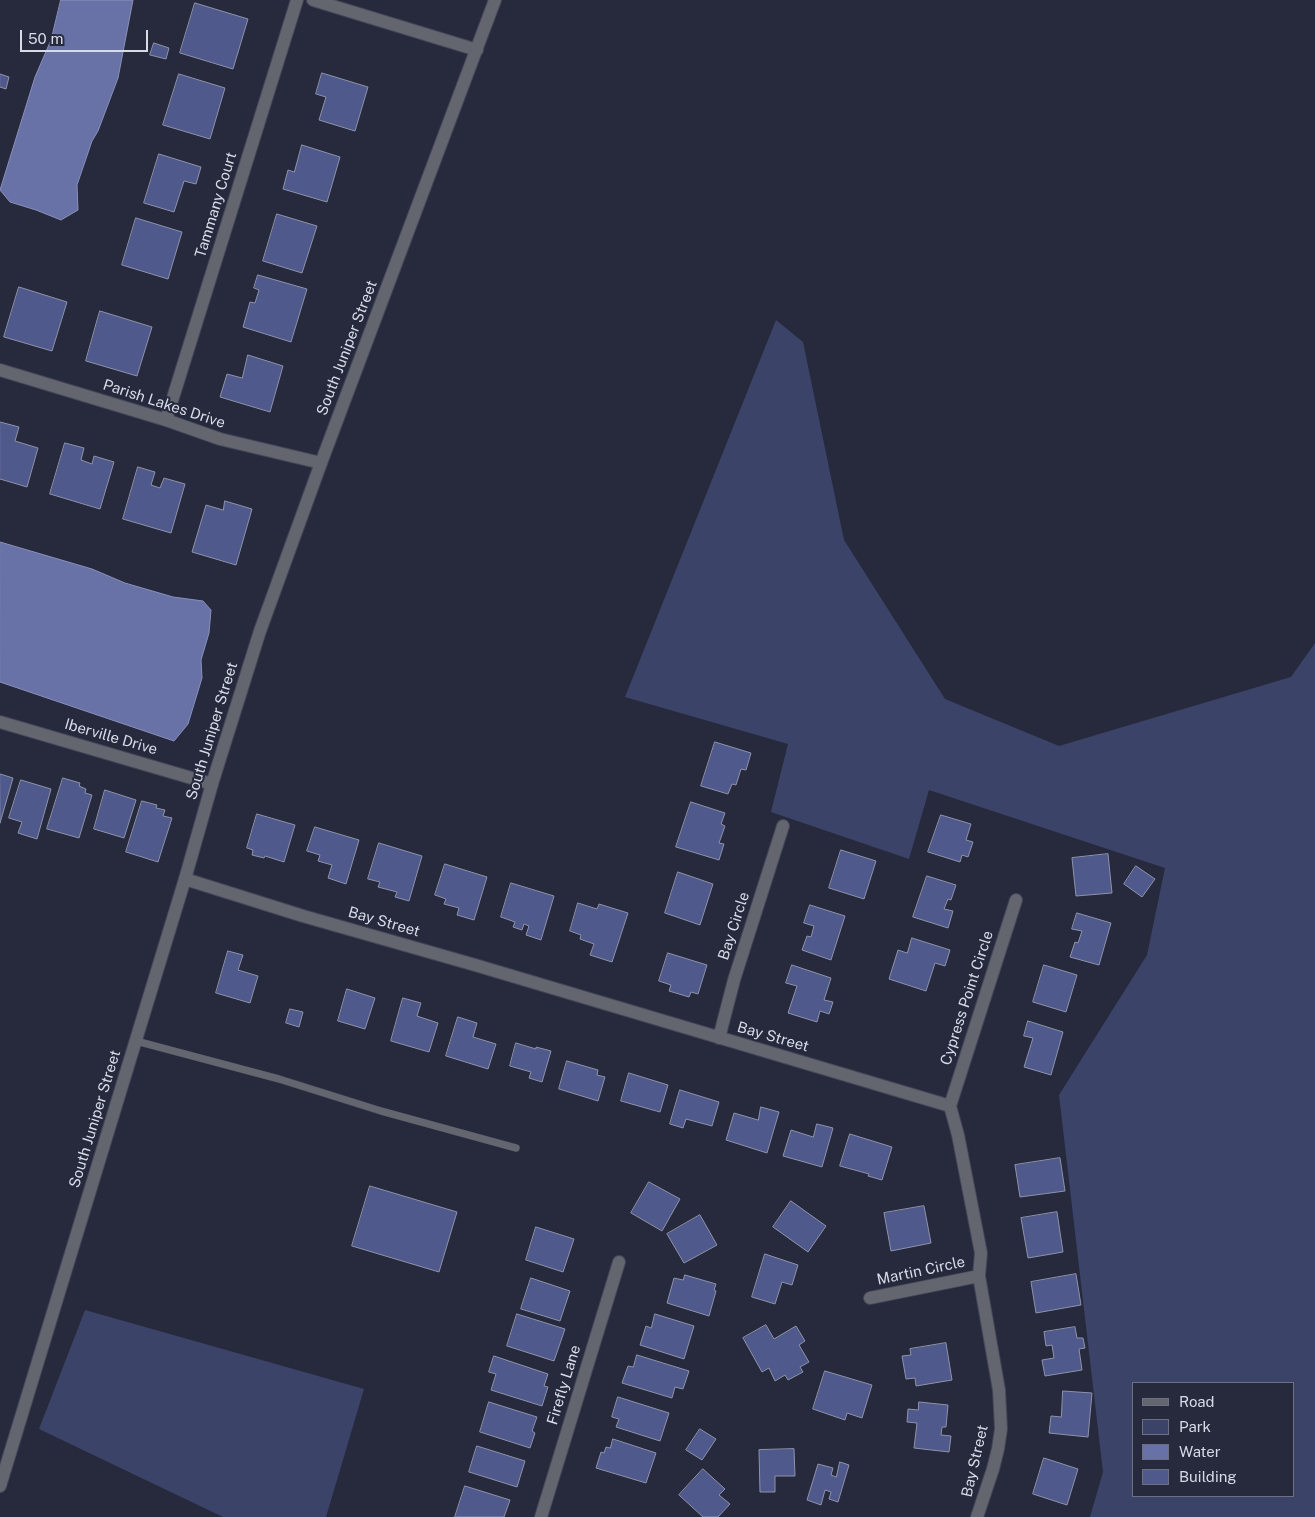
<!DOCTYPE html>
<html>
<head>
<meta charset="utf-8">
<style>
  body { margin:0 }
  #map { position:relative; width:1315px; height:1517px; overflow:hidden; background:#272a3d; font-family:"Public Sans",sans-serif }
  canvas { display:block }
  .legend { position:absolute; left:1132px; top:1382px; width:162px; height:115px; box-sizing:border-box; background:#272a3d; border:1px solid #6d7081; margin:0; padding:6px 9px; list-style:none; font-size:15px; color:#d7dae7 }
  .legend li { display:flex; align-items:center; gap:10px; height:25px }
  .legend b { width:25px; border:1px solid #6d7081 }
  .scale { position:absolute; left:20px; top:30px; width:128px; height:22px; box-sizing:border-box; border:2px solid #d7dae7; border-top:0; padding-left:6px; font-size:15px; line-height:18px; white-space:nowrap; color:#d7dae7; -webkit-text-stroke:4px #272a3d; paint-order:stroke }
</style>
</head>
<body>
<div id="map">
<canvas width="1315" height="1517"></canvas>
<ul class="legend">
<li><b style="height:6px;background:#63656f"></b>Road</li>
<li><b style="height:14px;background:#3c4369"></b>Park</li>
<li><b style="height:14px;background:#6872a6"></b>Water</li>
<li><b style="height:14px;background:#50598b"></b>Building</li>
</ul>
<div class="scale">50 m</div>
</div>
<script>
const context = document.querySelector('canvas').getContext('2d');
context.lineJoin = 'round';
function paint(path, color) {
  context.fillStyle = color;
  context.fill(path, 'evenodd');
}
function trace(path, color, width, dash) {
  context.strokeStyle = color;
  context.lineWidth = width;
  context.lineCap = dash ? 'butt' : 'round';
  context.setLineDash(dash || []);
  context.stroke(path);
}
function write(font, color, halo, rows, align = 'center') {
  context.font = font + ' "Public Sans",sans-serif';
  context.lineWidth = 4;
  context.setLineDash([]);
  context.textBaseline = 'middle';
  context.strokeStyle = halo;
  context.fillStyle = color;
  for (const [text, x, y, turn = 0] of rows) {
    context.save();
    context.translate(x, y);
    context.rotate((+turn || 0) * Math.PI / 180);
    context.textAlign = isNaN(turn) ? turn : align;
    if (halo) context.strokeText(text, 0, 0);
    context.fillText(text, 0, 0);
    context.restore();
  }
}
const green = new Path2D(`
  M776,320L803,342L844,540L945,699L1059,746L1291,677L1315,643V1517H1090L1103,1472L1059,1095L1147,955L1165,868L929,790L909,859L771,812L788,744L625,697ZM1294,1383V1496H1134V1383Z
  M85,1310L364,1389L326,1517H223L39,1429Z`);
const water = new Path2D(`
  M61,0H133L118,78L98,131L92,141L77,185L78,210L61,220L36,210L10,202L0,190L35,77L51,40Z
  M0,542L92,569L125,583L173,597L203,601L211,610L209,633L201,660L202,678L188,724L174,741L0,682Z`);
const building = new Path2D(`
  M195,3L248,19L233,69L180,53Z
  M154,43L169,48L166,59L150,55Z
  M322,73L368,87L355,131L319,120L326,97L316,94Z
  M0,74L9,77L6,89L0,87Z
  M179,74L225,88L210,139L163,125Z
  M302,145L340,157L327,202L283,189L288,170L294,172Z
  M159,154L201,167L196,184L184,181L174,212L144,203Z
  M277,214L317,226L302,273L263,261Z
  M136,218L182,232L168,279L122,265Z
  M258,275L307,289L291,342L243,327L250,302L255,303L259,290L254,288Z
  M19,287L67,302L52,351L4,337Z
  M100,311L152,327L137,376L86,361Z
  M248,355L283,366L270,412L220,397L227,374L242,378Z
  M0,422L19,427L15,441L38,448L27,487L0,479Z
  M65,443L84,448L81,460L92,464L94,456L114,462L100,509L50,494Z
  M138,467L155,472L151,485L160,488L164,478L185,484L171,533L123,519Z
  M225,501L252,509L236,565L192,552L206,505L223,510Z
  M715,742L751,753L746,770L741,769L736,785L732,784L728,794L701,786Z
  M0,774L13,778L0,823Z
  M63,778L80,783L79,786L86,789L85,793L92,795L79,838L47,829Z
  M21,780L51,789L37,839L18,833L22,822L9,818Z
  M105,790L136,800L124,838L94,829Z
  M142,801L157,805L156,808L165,810L163,816L172,818L158,862L126,852Z
  M691,802L725,813L721,824L725,826L719,843L724,844L719,860L676,847Z
  M257,814L295,825L284,862L265,856L264,858L252,855L253,850L247,848Z
  M941,815L971,824L966,840L973,842L968,857L962,855L960,862L928,852Z
  M315,827L359,840L346,884L328,878L332,865L318,861L320,855L307,851Z
  M379,843L422,856L409,901L395,897L397,892L378,887L380,882L368,879Z
  M841,850L876,861L864,899L829,888Z
  M1108,854L1112,893L1076,896L1072,858Z
  M445,864L487,877L474,920L457,915L459,908L444,904L446,899L435,895Z
  M1136,866L1155,879L1142,897L1124,884Z
  M678,872L713,884L700,925L665,913Z
  M927,876L956,885L951,900L948,899L944,909L953,911L948,928L913,917Z
  M511,883L554,896L541,940L526,935L529,926L524,924L522,930L513,927L515,922L501,917Z
  M578,903L597,909L599,904L628,913L612,962L590,955L594,944L580,939L581,935L570,931Z
  M810,905L845,916L831,960L802,950L807,936L811,937L814,926L804,923Z
  M1077,913L1111,923L1099,965L1070,957L1075,942L1078,943L1082,931L1072,929Z
  M912,938L950,950L945,966L935,963L926,991L889,979L898,950L907,953Z
  M228,951L243,955L238,970L258,976L250,1003L216,993Z
  M668,953L707,965L698,994L691,992L689,997L669,991L671,985L659,981Z
  M792,965L831,978L824,1000L833,1002L829,1014L820,1011L817,1022L788,1013L797,986L786,983Z
  M1044,965L1077,975L1066,1012L1033,1002Z
  M347,989L375,998L365,1029L338,1021Z
  M403,998L421,1003L417,1016L438,1023L429,1052L391,1041Z
  M290,1009L303,1012L299,1027L286,1023Z
  M458,1017L477,1023L473,1037L496,1044L488,1069L446,1056Z
  M1028,1021L1063,1032L1051,1075L1024,1067L1033,1038L1024,1036Z
  M516,1043L536,1049V1047L551,1051L542,1082L529,1078L531,1072L510,1066Z
  M567,1061L598,1070L597,1075L605,1077L598,1101L559,1089Z
  M629,1073L668,1085L660,1112L621,1101Z
  M680,1090L719,1102L712,1126L686,1119L683,1128L670,1124Z
  M761,1107L779,1112L767,1153L726,1140L734,1113L758,1120Z
  M817,1124L833,1128L822,1167L783,1156L791,1130L813,1137Z
  M850,1134L892,1147L882,1180L868,1176L869,1174L840,1166Z
  M1060,1158L1065,1191L1020,1197L1015,1165Z
  M649,1182L680,1199L662,1231L631,1213Z
  M370,1186L457,1212L439,1272L352,1246Z
  M791,1201L826,1226L808,1252L773,1227Z
  M924,1206L931,1243L891,1251L884,1213Z
  M1057,1212L1063,1252L1028,1258L1021,1218Z
  M700,1215L717,1245L684,1263L667,1234Z
  M536,1227L574,1239L563,1272L526,1260Z
  M765,1254L798,1265L792,1285L782,1282L775,1304L752,1297Z
  M1076,1274L1081,1305L1036,1313L1031,1282Z
  M685,1275L716,1284L714,1290L716,1291L709,1316L667,1303L674,1278L683,1280Z
  M531,1278L570,1291L560,1321L521,1309Z
  M517,1314L565,1329L554,1361L507,1346Z
  M655,1314L694,1326L684,1359L640,1345L646,1326L651,1328Z
  M766,1325L774,1339L796,1326L805,1341L799,1345L809,1362L800,1367L803,1372L788,1380L785,1375L775,1381L769,1368L762,1372L743,1338Z
  M1075,1327L1077,1338H1083L1085,1348L1079,1349L1082,1370L1045,1376L1042,1360L1054,1358L1052,1345L1046,1346L1044,1332Z
  M946,1343L952,1380L916,1386L915,1378L906,1379L902,1356L911,1355L910,1349Z
  M637,1355L689,1371L683,1389L675,1387L672,1398L622,1383L628,1366L633,1367Z
  M494,1356L548,1374L544,1386L548,1387L542,1406L491,1390L496,1374L489,1372Z
  M825,1371L872,1385L862,1418L847,1413L845,1420L813,1409Z
  M1063,1391L1092,1393L1088,1437L1049,1433L1051,1416L1061,1417Z
  M618,1397L669,1413L660,1441L616,1427L619,1419L612,1417Z
  M489,1402L537,1417L532,1431L535,1433L530,1448L480,1432Z
  M919,1402L948,1405L946,1427H942L941,1435L951,1436L949,1452L914,1448L917,1423L907,1422L908,1409L918,1410Z
  M700,1429L716,1439L702,1460L686,1450Z
  M613,1439L656,1453L646,1483L596,1468L601,1452L604,1453L606,1447L610,1448Z
  M477,1446L525,1461L517,1487L469,1472Z
  M794,1449L795,1476H775V1492H760L759,1450Z
  M1044,1458L1078,1469L1067,1505L1033,1494Z
  M840,1462L849,1465L838,1502L829,1499L831,1492L825,1490L821,1505L807,1500L818,1464L833,1468L831,1475L836,1477Z
  M703,1469L725,1489L719,1495L730,1504L718,1517H703L679,1495Z
  M465,1486L510,1500L504,1517H455Z`);
const service = new Path2D(`
  M136,1041L279,1079L381,1111L516,1148`);
const minor = new Path2D(`
  M313,0L477,50
  M0,370L166,420L220,439L321,463
  M166,420L297,0
  M0,722L212,784
  M185,879L303,916L475,965L950,1106L958,1135L981,1253L979,1276L999,1390L1001,1429L998,1449L993,1469L977,1517
  M719,1038L734,980L783,826
  M950,1106L1016,900
  M870,1298L979,1276
  M541,1517L619,1262`);
const tertiary = new Path2D(`
  M0,1486L185,879L212,784L260,631L321,463L495,0`);
const streetNames = [
  ["Tammany Court",216,205,-73],
  ["South Juniper Street",347,348,-69],
  ["Parish Lakes Drive",164,404,18],
  ["South Juniper Street",212,731,-73],
  ["Iberville Drive",111,737,16],
  ["Bay Street",384,922,16],
  ["Bay Circle",734,926,-72],
  ["Cypress Point Circle",967,998,-72],
  ["Bay Street",773,1037,16],
  ["South Juniper Street",95,1119,-73],
  ["Martin Circle",921,1271,-12],
  ["Firefly Lane",564,1385,-73],
  ["Bay Street",975,1461,-77]
];
paint(green, '#3c4369');
paint(water, '#6872a6');
trace(water, '#8991ba', 1);
paint(building, '#50598b');
trace(building, '#8d93a9', 1);
trace(service, '#434658', 8);
trace(minor, '#434658', 14);
trace(tertiary, '#434658', 14);
trace(service, '#63656f', 7);
trace(minor, '#63656f', 12);
trace(tertiary, '#63656f', 12);
write('15px', '#d7dae7', '#272a3d', streetNames);
</script>
</body>
</html>
